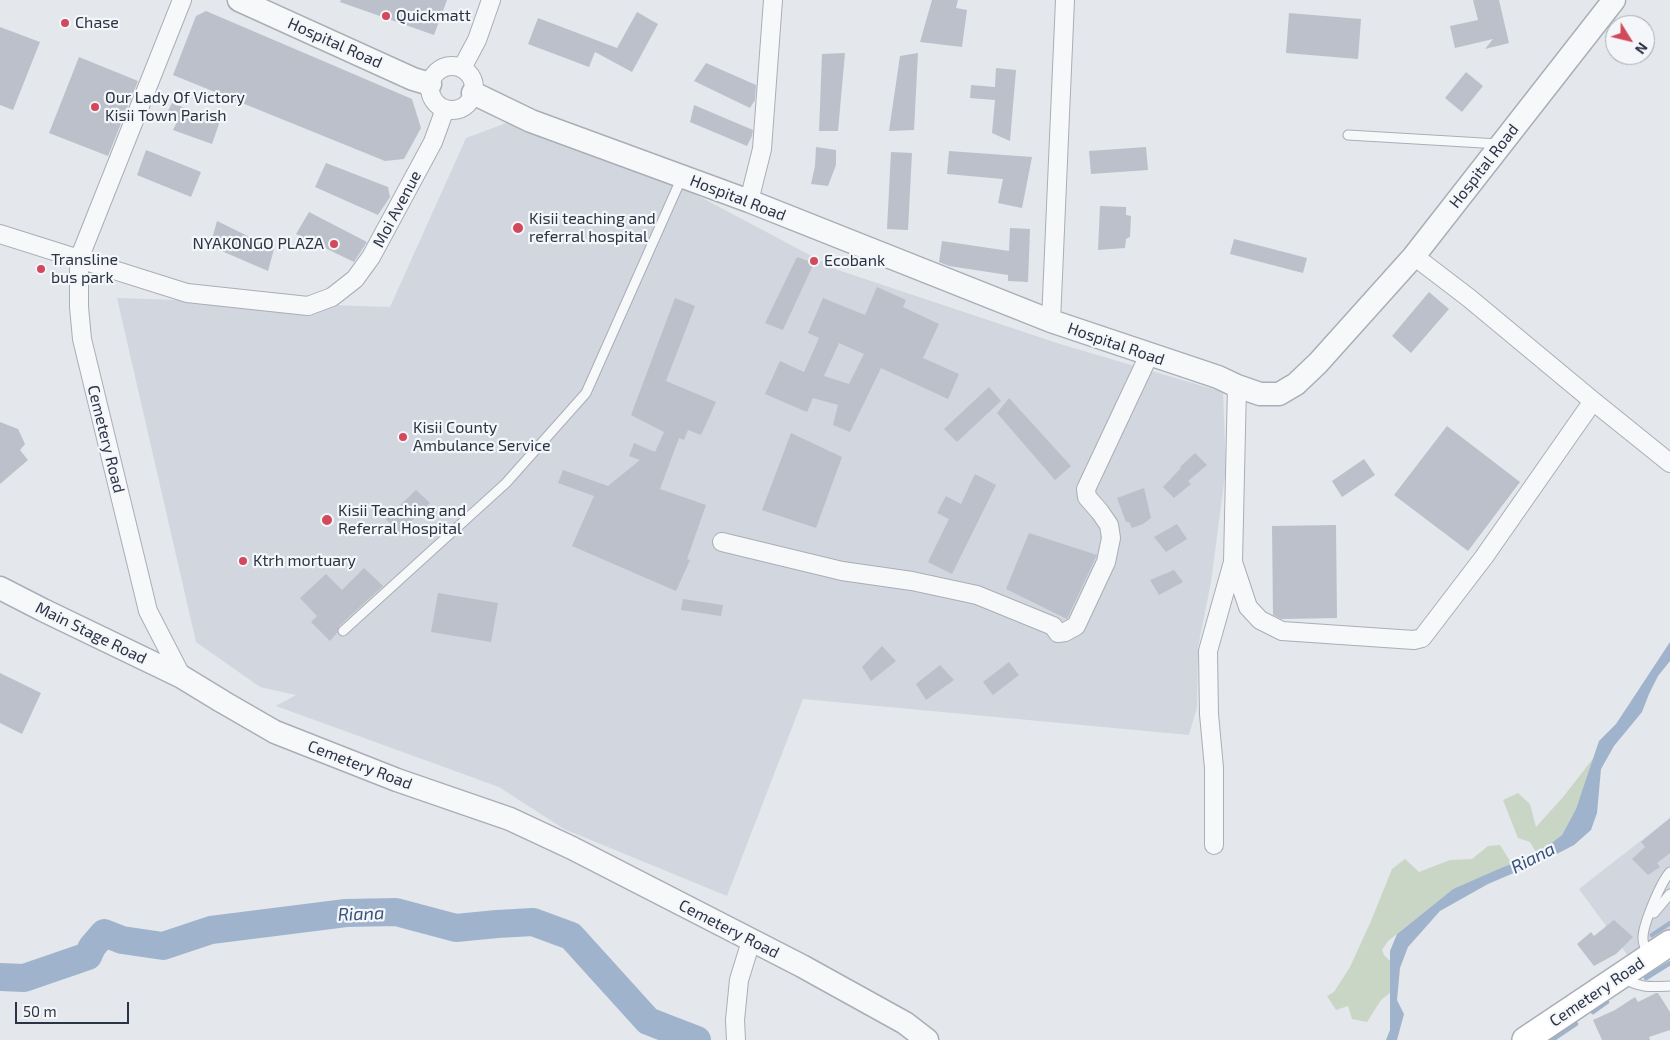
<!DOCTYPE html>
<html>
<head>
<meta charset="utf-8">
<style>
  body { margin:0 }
  #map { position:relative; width:1670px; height:1040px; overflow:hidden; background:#e4e7ec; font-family:"Exo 2",sans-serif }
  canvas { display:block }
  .north { position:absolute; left:1605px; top:15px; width:50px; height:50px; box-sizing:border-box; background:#f4f6f9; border:1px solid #a4a8b1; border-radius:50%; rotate:126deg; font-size:14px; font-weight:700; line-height:20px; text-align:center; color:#2b3445 }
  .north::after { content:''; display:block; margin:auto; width:18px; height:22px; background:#d1495b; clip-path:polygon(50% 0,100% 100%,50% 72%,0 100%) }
  .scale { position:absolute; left:15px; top:1002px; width:114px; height:22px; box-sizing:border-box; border:2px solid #2b3445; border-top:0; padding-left:6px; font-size:15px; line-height:18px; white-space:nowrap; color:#2b3445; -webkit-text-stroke:4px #f4f6f9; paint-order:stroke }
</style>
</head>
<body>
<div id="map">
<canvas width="1670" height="1040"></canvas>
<div class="north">N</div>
<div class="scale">50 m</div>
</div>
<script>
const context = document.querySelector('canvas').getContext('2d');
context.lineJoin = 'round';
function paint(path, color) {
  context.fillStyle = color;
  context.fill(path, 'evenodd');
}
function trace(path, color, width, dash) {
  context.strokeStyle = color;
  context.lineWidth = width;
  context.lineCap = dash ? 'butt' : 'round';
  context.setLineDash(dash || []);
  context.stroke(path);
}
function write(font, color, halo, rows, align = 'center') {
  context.font = font + ' "Exo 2",sans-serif';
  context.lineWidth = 4.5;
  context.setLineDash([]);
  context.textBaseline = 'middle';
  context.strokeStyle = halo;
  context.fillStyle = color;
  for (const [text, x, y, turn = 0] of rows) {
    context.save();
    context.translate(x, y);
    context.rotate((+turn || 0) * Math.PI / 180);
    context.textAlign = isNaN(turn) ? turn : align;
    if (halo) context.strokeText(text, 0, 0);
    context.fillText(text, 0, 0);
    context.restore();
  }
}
const built = new Path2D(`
  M517,119L691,192L838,270L1060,344L1223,392L1226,468L1211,582L1198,647L1197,707L1189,735L803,699L727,896L564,829L499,787L276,706L296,695L260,687L196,642L117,298L390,307L466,138Z
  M1670,818V934L1631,960L1579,889Z`);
const green = new Path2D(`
  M1595,756L1576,809L1562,835L1537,854L1530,842L1518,838L1503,800L1518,793L1530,804L1536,827L1563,797Z
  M1500,845L1512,864L1453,889L1388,941L1382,950L1384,955L1390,961V993L1381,1000L1367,1022L1352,1019L1348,1006L1336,1010L1327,996L1334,992L1350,967L1371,921L1392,869L1405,859L1419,872L1450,860L1472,859L1488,846Z`);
const water = new Path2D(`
  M1670,642V661L1658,676L1649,694L1642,712L1614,746L1601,769L1597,813L1591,830L1574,845L1549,858L1488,884L1440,911L1408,947L1400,968L1397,1000L1404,1014L1397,1040H1386L1390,1030V951L1397,934L1453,889L1501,868L1537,854L1562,835L1576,809L1599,741L1616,724Z`);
const stream = new Path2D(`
  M1652,935L1670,923
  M1646,978L1670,963
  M1593,1012L1607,1002
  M1552,1040L1576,1024`);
const river = new Path2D(`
  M0,977L24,978L88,956L92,947L104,933L122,940L163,946L211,930L346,913L396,912L456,928L497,924L533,922L571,936L648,1021L697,1040`);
const building = new Path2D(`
  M341,0H447L434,35L340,2Z
  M932,0H958L956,8L967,10L962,47L920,42Z
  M1473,0H1499L1509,43L1485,49L1493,39L1455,48L1450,26L1478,20Z
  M206,11L412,99L421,128L404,159L385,161L173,75L196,16Z
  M637,12L658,24L632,72L595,52L589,67L528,44L538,18L617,48Z
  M1289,13L1361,19L1358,59L1286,53Z
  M0,27L40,42L13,110L0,105Z
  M845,53L838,131H819L822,54Z
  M918,53L914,130L889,131L900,56Z
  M79,57L138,81L108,156L49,133Z
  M706,63L756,85L755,100L750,108L694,81Z
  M996,68L1016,70L1010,141L992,133L995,100L970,98L971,85L995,87Z
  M1466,72L1483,86L1462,112L1445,98Z
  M172,103L220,121L212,144L173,130L177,122L165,117Z
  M694,105L753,130L752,136L747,146L690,122Z
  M816,147L836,150V165L828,186L811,184L815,166Z
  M1146,147L1148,170L1091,174L1089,151Z
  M146,150L201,172L191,197L137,175Z
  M949,151L1032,157L1022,208L998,203L1003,179L947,174Z
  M891,152L912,153L908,230L887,229Z
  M326,163L388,187L390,197L378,215L315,187Z
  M1100,206L1126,207V215L1131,216L1130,237L1126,239L1125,248L1098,250Z
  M309,212L367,242L354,262L296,234Z
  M217,221L274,249L268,271L210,246Z
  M1010,228L1030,229L1028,282L1008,281V275L949,266L939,262L942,241L1009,251Z
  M1234,239L1307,258L1303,273L1230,254Z
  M797,257L814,263L783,330L765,323Z
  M877,287L906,300L903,307L939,324L923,358L959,374L948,399L881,368L850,432L833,425L838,405L813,398L807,412L765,394L780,361L804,372L819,338L808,333L823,298L865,315ZM839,343L864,354L849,384L824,376Z
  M1429,292L1449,309L1411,353L1392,336Z
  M675,298L695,306L666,381L716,402L701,435L688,430L684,440L679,438L660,489L706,505L687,559L690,560L676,591L572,546L594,496L558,483L563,470L608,486L640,460L629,456L634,443L655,452L664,432L631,415Z
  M989,387L1001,401L957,442L944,429Z
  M1009,398L1071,466L1055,480L997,413Z
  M0,422L18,429L25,444L20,450L28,460L0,484Z
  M1447,426L1520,482L1468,551L1394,495Z
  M791,433L842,457L816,528L762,510Z
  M1195,453L1207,465L1188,481L1191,484L1174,498L1163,487L1181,468L1180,467Z
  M1364,459L1375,475L1342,497L1332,481Z
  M975,474L996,485L952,574L928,562L949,519L937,513L946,496L961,504Z
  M1144,488L1151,518L1143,524L1132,528L1129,522H1126L1117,498Z
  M416,490L430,503L399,533L386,519Z
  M1177,524L1187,539L1166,552L1154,537Z
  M1336,525L1337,618L1281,619L1273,615L1272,526Z
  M1029,533L1097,555L1067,619L1006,589Z
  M364,568L383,586L339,626L337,633L330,641L311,622L317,616L300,598L326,574L342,590Z
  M1174,570L1183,582L1159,595L1150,580Z
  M438,593L498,603L491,642L431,632Z
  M683,599L723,605L721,616L681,610Z
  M882,646L896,661L871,681L862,667Z
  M1009,662L1019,675L993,695L983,682Z
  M940,665L954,680L926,700L916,684Z
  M0,673L41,693L22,734L0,723Z
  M1670,818V853L1657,863L1660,867L1648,875L1632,859L1645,847L1641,842Z
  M1614,920L1633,937L1616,954L1594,966L1577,944L1591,932L1594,936Z
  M1656,993H1658L1670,1012V1030L1649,1037L1650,1040H1602L1593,1020L1615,1010L1635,997L1638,1002Z`);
const service = new Path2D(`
  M1348,135L1499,144
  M343,631L506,483L586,393L682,177
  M1654,913L1670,894
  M1648,955C1646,950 1643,944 1643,939C1642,926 1661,882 1670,872
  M1622,978C1642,988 1648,987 1670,986`);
const minor = new Path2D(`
  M182,0L79,259V307L82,339L148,611L182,677
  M430 88a22 22 0 1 1 44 0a22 22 0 1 1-44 0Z
  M462,68L477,40L491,0
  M749,201L762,149L773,0
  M0,234L187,293L308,306L332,297L355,279L371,257L433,142L445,109
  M1414,256L1469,298L1593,401L1670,463
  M1051,321L1065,0
  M722,542L842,571L912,581L977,595L1053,626L1058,633L1065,632L1076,626L1106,562L1111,538L1109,525L1100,512L1087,497L1086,489L1149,355
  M1233,562L1248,607L1260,620L1282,631L1414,640L1422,638L1484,557L1593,401
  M1214,845V768L1209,714L1208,651L1233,562L1237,386
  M736,1040L735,1020L739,980L751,941`);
const tertiary = new Path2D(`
  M239,0L413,79L430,84
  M473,93L531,121L749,201L1051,321L1218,377L1237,386L1260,394H1279L1296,384L1318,363L1414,256L1614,0
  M0,588L43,610L182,677L223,702L275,732L397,780L510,819L572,848L802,966L905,1023L927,1040`);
const secondary = new Path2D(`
  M1525,1040L1670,943`);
const markers = [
  [386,16,5,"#d1495b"],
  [65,23,5,"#d1495b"],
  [95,107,5,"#d1495b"],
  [518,228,6,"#d1495b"],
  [334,244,5,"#d1495b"],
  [814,261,5,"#d1495b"],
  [41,269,5,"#d1495b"],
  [403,437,5,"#d1495b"],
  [327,520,6,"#d1495b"],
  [243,561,5,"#d1495b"]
];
const poiNames = [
  ["Quickmatt",396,16],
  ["Chase",75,23],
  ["Our Lady Of Victory",105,98],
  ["Kisii Town Parish",105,116],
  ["Kisii teaching and",529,219],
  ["referral hospital",529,237],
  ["NYAKONGO PLAZA",324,244,"right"],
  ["Transline",51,260],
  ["bus park",51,278],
  ["Ecobank",824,261],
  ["Kisii County",413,428],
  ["Ambulance Service",413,446],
  ["Kisii Teaching and",338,511],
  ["Referral Hospital",338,529],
  ["Ktrh mortuary",253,561]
];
const streetNames = [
  ["Hospital Road",335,43,24],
  ["Hospital Road",1484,166,-52],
  ["Hospital Road",738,198,21],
  ["Moi Avenue",397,209,-62],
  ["Hospital Road",1116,344,19],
  ["Cemetery Road",106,439,76],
  ["Main Stage Road",91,633,26],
  ["Cemetery Road",360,765,21],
  ["Cemetery Road",729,929,27],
  ["Cemetery Road",1597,992,-34]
];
const waterNames = [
  ["Riana",1533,858,-27],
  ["Riana",361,914,-2]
];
paint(built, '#d2d6de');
paint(green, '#c9d6c5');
paint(water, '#9fb4cc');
trace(stream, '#9fb4cc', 4.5);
trace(river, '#9fb4cc', 28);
paint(building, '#bbc0ca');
trace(service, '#a9aeb7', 11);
trace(minor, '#a9aeb7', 20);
trace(tertiary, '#a9aeb7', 25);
trace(secondary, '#a9aeb7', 28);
trace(service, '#f7f8fa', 9);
trace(minor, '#f7f8fa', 18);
trace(tertiary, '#f7f8fa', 22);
trace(secondary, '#fff', 25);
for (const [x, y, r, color] of markers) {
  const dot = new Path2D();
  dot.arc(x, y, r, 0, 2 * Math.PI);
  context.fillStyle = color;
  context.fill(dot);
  trace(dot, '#f4f6f9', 2);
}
write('16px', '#2b3445', '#f4f6f9', poiNames, 'left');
write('16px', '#2b3445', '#f4f6f9', streetNames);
write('italic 18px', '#34527a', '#f4f6f9', waterNames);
</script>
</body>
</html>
